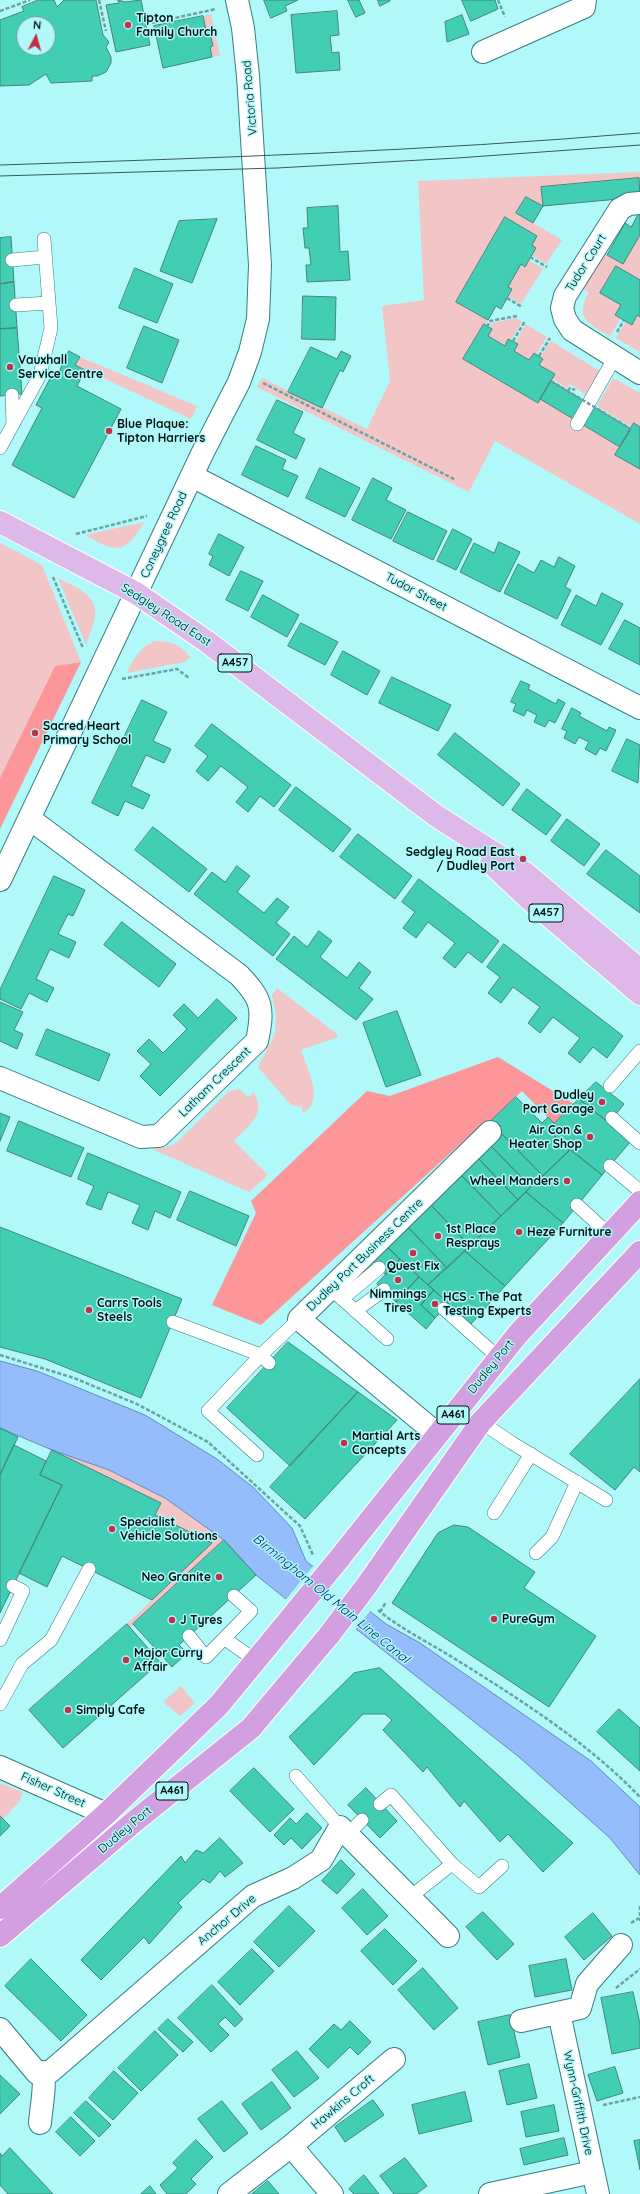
<!DOCTYPE html>
<html>
<head>
<meta charset="utf-8">
<style>
  body { margin:0 }
  #map { position:relative; width:640px; height:2194px; overflow:hidden; background:#b0f8fa; font-family:Quicksand,sans-serif }
  canvas { display:block }
  .north { position:absolute; left:16px; top:16px; width:40px; height:40px; box-sizing:border-box; background:#b0f8fa; border:1px solid #6a9c9d; border-radius:50%; rotate:6deg; font-size:11px; font-weight:700; line-height:16px; text-align:center; color:#001112 }
  .north::after { content:''; display:block; margin:auto; width:14px; height:18px; background:#c23144; clip-path:polygon(50% 0,100% 100%,50% 72%,0 100%) }
</style>
</head>
<body>
<div id="map">
<canvas width="640" height="2194"></canvas>
<div class="north">N</div>
</div>
<script>
const context = document.querySelector('canvas').getContext('2d');
context.lineJoin = 'round';
function paint(path, color) {
  context.fillStyle = color;
  context.fill(path, 'evenodd');
}
function trace(path, color, width, dash) {
  context.strokeStyle = color;
  context.lineWidth = width;
  context.lineCap = dash ? 'butt' : 'round';
  context.setLineDash(dash || []);
  context.stroke(path);
}
function write(font, color, halo, rows, align = 'center') {
  context.font = font + ' Quicksand,sans-serif';
  context.lineWidth = 3;
  context.setLineDash([]);
  context.textBaseline = 'middle';
  context.strokeStyle = halo;
  context.fillStyle = color;
  for (const [text, x, y, turn = 0] of rows) {
    context.save();
    context.translate(x, y);
    context.rotate((+turn || 0) * Math.PI / 180);
    context.textAlign = isNaN(turn) ? turn : align;
    if (halo) context.strokeText(text, 0, 0);
    context.fillText(text, 0, 0);
    context.restore();
  }
}
const green = new Path2D(`
  M211,14L220,56L212,57L210,47L213,46L209,30H206L203,16Z
  M640,172V184L638,178L541,187L543,206L526,197L516,213L562,240L546,264L532,255L536,248L532,245L537,236L505,218L456,302L488,320L463,359L537,403L540,399L620,447L616,455L640,469V524L495,441L469,492L257,387L262,378L367,429L390,381L382,306L424,300L418,181Z
  M640,235V280L616,266L600,293L621,305V318L610,336C588,323 574,319 589,292L582,288L602,252L623,264Z
  M529,260L543,269L521,304L508,296L512,289L508,287L521,264L525,267Z
  M637,315L640,317V352L616,338L626,321L632,325Z
  M516,318L522,322L511,340L508,339L505,346L488,336L492,330L489,328L492,323Z
  M526,324L547,337L536,355L534,353L529,360L514,351L515,343Z
  M551,341L600,371L586,395L570,384L567,388L552,379L555,374L539,365L543,359L540,357Z
  M80,357L197,406L191,419L75,365Z
  M613,378L640,393V427L634,423L632,427L597,406Z
  M144,522C125,555 117,553 85,535Z
  M0,543L42,565L81,662L55,666L0,778Z
  M58,578C98,597 103,604 86,645Z
  M155,641C168,640 184,645 190,658L185,662L127,673C134,658 139,648 155,641Z
  M277,988L336,1033L338,1037L301,1050C306,1067 327,1103 302,1113V1107L291,1105L258,1067L275,1034L276,1014L272,995Z
  M239,1089L249,1097L254,1092C267,1115 248,1126 234,1141L268,1175L249,1192L152,1149L166,1148L175,1144L229,1091Z
  M52,1450L109,1470L165,1498L224,1540L130,1628L127,1624L152,1600L155,1515L161,1503Z
  M181,1686L195,1703L180,1716L163,1702Z
  M0,1783L23,1792L20,1801L3,1819L0,1816Z`);
const forest = new Path2D(`
  M81,662L0,829V778L55,666Z
  M498,1057L574,1104L554,1124L522,1091L490,1122L488,1119L261,1325L212,1305L256,1213L251,1201L367,1091L390,1096Z`);
const water = new Path2D(`
  M0,1361L37,1371L145,1415L217,1459L254,1488L292,1528L306,1561L386,1624L420,1643L591,1761L640,1807V1875L610,1838L519,1757L299,1584L286,1599L256,1575L224,1540L165,1498L109,1470L52,1450L0,1428Z`);
const pier = new Path2D(`
  M314,1565L371,1610L354,1631L299,1586L288,1601L286,1599Z`);
const building = new Path2D(`
  M39,0H54L57,7L64,0H96L103,35L109,42L106,47L111,57V63L106,72L97,76H92V81L51,83L46,74L29,85L0,86V20L24,11L22,7ZM24,24H48V48H24Z
  M118,0L125,2L141,0L150,45L116,52L106,5L119,3Z
  M264,0H298L285,6L287,11L271,18Z
  M348,0H359L365,13L356,17Z
  M378,0H390V1L380,6Z
  M462,0H495L498,9L471,21Z
  M337,11L339,35L330,36L332,53L339,52L340,70L296,73L291,15Z
  M462,15L469,34L447,42L445,22Z
  M203,16L206,30L209,29L213,46L210,47L212,57L163,68L154,26Z
  M639,178L640,197L543,206L541,187Z
  M526,197L543,206L533,223L516,213Z
  M338,206L340,252L348,251L350,280L307,282L306,265H311L309,248H305L303,228H308L307,208Z
  M640,211V235L623,264L607,255L625,223L631,227Z
  M505,217L537,236L532,245L536,248L525,267L521,264L508,287L512,289L501,309L496,306L488,320L456,302Z
  M217,219L192,283L160,271L179,221Z
  M11,237L14,282L0,284V238Z
  M616,266L640,280V317L637,315L632,325L615,315L621,305L600,293Z
  M135,268L173,284L157,323L119,308Z
  M14,282L17,328L0,329V284Z
  M303,296L336,297L335,340L302,339Z
  M484,324L492,329L488,336L505,346L508,339L518,344L514,351L529,360L534,353L543,359L539,365L555,374L538,403L463,359Z
  M144,326L179,340L162,383L127,368Z
  M17,328L22,394L0,396V329Z
  M311,347L337,359L341,351L351,356L343,372L340,370L322,408L288,392Z
  M69,351L80,357L75,365L85,370L77,386L121,409L74,498L12,465L42,408L36,405L53,373L57,375Z
  M551,381L631,429L620,447L540,399Z
  M277,400L303,412L293,433L305,439L296,459L257,440Z
  M634,423L640,427V469L615,455Z
  M256,446L286,460L282,469L298,476L288,497L242,475Z
  M320,468L360,488L345,517L306,498Z
  M373,478L392,488L386,500L406,510L391,539L352,520Z
  M408,512L447,531L433,560L393,541Z
  M453,529L472,539L456,570L437,561Z
  M219,534L244,547L229,576L209,565L213,556L209,554Z
  M499,542L520,552L500,592L460,572L474,543L494,553Z
  M559,557L575,566L565,587L571,590L557,619L504,593L518,564L534,573L541,560L554,567Z
  M241,571L263,581L248,611L226,600Z
  M602,593L623,604L601,645L561,625L576,595L596,606Z
  M263,595L299,615L287,637L251,617Z
  M625,620L640,628V665L609,649Z
  M301,623L338,642L325,665L288,646Z
  M343,651L380,671L367,695L331,675Z
  M392,677L451,705L438,731L379,703Z
  M521,681L530,685L528,689L556,704L558,699L565,703L555,723L549,720L545,727L534,722L537,715L527,710L524,716L513,711L516,704L511,702Z
  M142,700L167,712L153,741L171,749L164,763L146,755L131,786L150,795L143,809L125,801L118,816L92,803Z
  M572,708L581,713L579,716L607,731L609,727L616,730L606,751L600,748L596,755L585,749L589,742L579,737L575,744L564,738L567,731L562,729Z
  M212,724L291,785L274,807L260,796L248,812L236,802L248,787L221,766L208,781L196,771L208,756L195,746Z
  M455,733L520,784L503,806L438,755Z
  M627,739L640,745L638,783L612,771Z
  M296,787L351,829L333,852L279,810Z
  M527,789L561,815L546,835L512,810Z
  M567,819L600,844L584,866L551,841Z
  M153,827L207,869L189,892L135,850Z
  M358,834L412,876L395,899L340,857Z
  M606,850L640,876V913L587,874Z
  M237,866L250,876L237,892L264,913L277,898L289,907L276,923L290,934L273,956L194,894L212,872L225,882Z
  M54,876L85,890L73,916L68,914L58,934L76,942L69,958L50,949L36,979L54,988L47,1002L29,993L21,1009L0,999V990Z
  M419,879L499,941L482,963L468,952L455,968L443,958L455,943L428,922L416,938L403,928L415,912L402,902Z
  M122,922L176,964L159,987L104,945Z
  M319,931L332,941L320,957L347,978L359,962L371,972L359,988L373,999L356,1020L276,959L294,936L307,947Z
  M504,944L623,1036L607,1058L593,1047L580,1063L568,1053L580,1038L553,1017L540,1033L528,1023L540,1007L513,987L501,1003L488,993L500,977L487,967Z
  M217,999L237,1018L160,1096L140,1076L151,1064L137,1051L149,1039L163,1053L187,1029L173,1015L184,1004L198,1018Z
  M0,1002L23,1012L14,1030L23,1034L17,1049L0,1041Z
  M397,1011L421,1075L386,1087L363,1023Z
  M47,1029L110,1054L99,1081L36,1055Z
  M596,1082L624,1104L609,1123L579,1099Z
  M516,1097L542,1123L548,1117L557,1126L551,1133L570,1150L543,1176L490,1122Z
  M579,1099L631,1141L602,1175L551,1133L557,1126L554,1124Z
  M0,1113L10,1117L0,1141Z
  M19,1121L84,1148L71,1177L7,1151Z
  M502,1134L543,1176L531,1187L491,1146Z
  M491,1146L531,1187L518,1200L478,1158Z
  M570,1150L602,1175L563,1223L526,1192Z
  M88,1153L181,1192L170,1218L155,1211L148,1230L132,1223L140,1205L108,1192L101,1210L86,1204L94,1186L78,1179Z
  M478,1158L518,1200L501,1216L461,1175Z
  M461,1175L501,1216L470,1246L430,1204Z
  M190,1191L249,1216L236,1246L177,1220Z
  M526,1192L563,1223L505,1286L465,1251Z
  M430,1204L470,1246L447,1268L407,1226Z
  M407,1226L447,1268L428,1285L386,1246Z
  M0,1227L182,1299L141,1398L45,1359L0,1347Z
  M386,1246L400,1259L386,1275L371,1260Z
  M465,1251L505,1286L471,1324L428,1285Z
  M400,1259L419,1277L396,1302L377,1284Z
  M419,1277L434,1290L421,1305L435,1318L426,1329L396,1302Z
  M434,1290L449,1304L435,1318L421,1305Z
  M288,1342L358,1392L290,1466L227,1408Z
  M640,1379V1472L634,1467L615,1490L570,1454Z
  M358,1392L397,1420L305,1519L270,1487Z
  M0,1428L18,1437L0,1475Z
  M14,1445L46,1461L40,1475L62,1485L0,1613V1475Z
  M52,1450L161,1503L155,1515L212,1543L152,1600L62,1556L47,1587L19,1573L62,1485L40,1475Z
  M454,1525L468,1527L535,1572L524,1588L596,1636L549,1707L392,1603L438,1533Z
  M224,1540L256,1575L179,1645L187,1653L172,1667L133,1624Z
  M127,1624L160,1662L63,1748L29,1710Z
  M380,1668L573,1843L543,1872L508,1834L500,1842L464,1801L460,1807L427,1767L423,1772L383,1730L392,1720L385,1714H363L314,1765L289,1737L354,1673Z
  M619,1709L640,1728V1771L597,1732Z
  M254,1768L294,1809L270,1832L230,1791Z
  M366,1788L397,1821L380,1838L348,1805Z
  M307,1813L322,1828L302,1849L291,1838L284,1845L274,1835L290,1818L296,1824Z
  M0,1816L10,1826L0,1836Z
  M220,1838L243,1863L225,1877L220,1871L210,1883L203,1879L178,1903L182,1907L149,1944L144,1937L101,1980L81,1960L181,1856L185,1863L196,1850L203,1853Z
  M341,1860L355,1874L337,1894L322,1881Z
  M363,1889L388,1916L367,1935L342,1908Z
  M289,1906L315,1931L279,1967L254,1942Z
  M483,1912L514,1944L497,1960L466,1927Z
  M593,1913L612,1936L584,1960L565,1937Z
  M385,1929L417,1961L393,1985L361,1951Z
  M252,1949L274,1971L240,2005L218,1982Z
  M31,1959L87,2015L61,2041L5,1986Z
  M566,1959L572,1990L535,1997L529,1966Z
  M423,1968L458,2008L434,2030L398,1990Z
  M212,1985L243,2019L235,2027L225,2017L218,2024L229,2035L211,2052L178,2018Z
  M633,1992L640,2024V2048L612,2054L601,1998Z
  M510,2015L520,2057L488,2065L478,2022Z
  M168,2019L193,2042L183,2052L158,2029Z
  M350,2021L371,2042L358,2055L350,2047L328,2068L309,2049L334,2024L341,2030Z
  M155,2031L178,2055L141,2091L118,2068Z
  M297,2051L319,2078L294,2097L272,2070Z
  M529,2064L537,2098L507,2105L499,2071Z
  M615,2067L623,2093L597,2101L588,2075Z
  M114,2071L138,2093L113,2120L89,2098Z
  M0,2075L20,2094L0,2114Z
  M272,2082L291,2108L261,2130L242,2104Z
  M465,2092L472,2121L419,2134L412,2105Z
  M373,2100L384,2115L345,2142L335,2127Z
  M86,2101L111,2125L99,2137L74,2113Z
  M222,2101L248,2133L224,2152L198,2119Z
  M554,2105L559,2131L526,2137L521,2112Z
  M71,2117L95,2141L80,2156L56,2132Z
  M564,2138L568,2155L524,2165L520,2149Z
  M196,2140L213,2157L191,2179L196,2184L186,2194H167L160,2185L178,2168L173,2163Z
  M640,2140V2170L634,2141Z
  M10,2148L53,2194H8L0,2185V2153L2,2156Z
  M405,2158L427,2186L416,2194H394L380,2176Z
  M364,2175L379,2194H354L349,2189Z
  M268,2181L279,2194H252Z
  M150,2186L156,2194H141Z`);
const path = new Path2D(`
  M36,0L37,1
  M99,0L106,31
  M498,0L505,17
  M0,11L30,0
  M152,23L216,9
  M530,257L547,267
  M507,298L522,307
  M487,327L490,321L517,316
  M617,332L624,320
  M513,341L525,321
  M539,356L550,338
  M263,383L456,480
  M568,391L570,388L575,390
  M76,534L147,516
  M53,577L83,648
  M122,679L177,669L189,678
  M0,1355L74,1378L137,1404L208,1442L300,1526L313,1555
  M378,1610C399,1628 435,1646 460,1662C524,1702 588,1743 640,1797
  M380,1612L386,1602
  M640,1906V1921
  M631,1923L639,1918
  M616,1988L640,1969
  M603,2105L640,2097`);
const service = new Path2D(`
  M12,260L45,257
  M16,305L49,303
  M12,395L13,423
  M577,424L615,357
  M0,448L40,375L51,328L44,239
  M610,1086L640,1051
  M612,1118L640,1143
  M610,1166L640,1191
  M577,1205L610,1235
  M330,1288L387,1339
  M342,1299L379,1268
  M444,1309L499,1358
  M355,1311L384,1290
  M173,1322L261,1355L299,1319
  M481,1422L512,1443L606,1500
  M257,1455L208,1411L261,1355L269,1363
  M494,1513L531,1454
  M536,1553L552,1537L577,1482
  M189,1636L206,1657L251,1611L234,1596
  M225,1639L255,1660
  M0,1640L23,1591L13,1586
  M0,1704L22,1664L51,1640L89,1569
  M296,1776L340,1827
  M380,1804L391,1795L452,1864L409,1898
  M347,1835L362,1820
  M452,1864L479,1887L502,1866`);
const minor = new Path2D(`
  M483,52L584,7L585,0
  M640,203L629,204L620,209L565,296L562,308L565,319L572,330L640,373
  M192,476L640,708
  M0,880L203,452L239,382L250,352L258,319L260,265L248,76L243,28L237,0
  M0,1078L141,1137L159,1136L257,1041C264,1008 262,999 239,975L30,819
  M437,1434L299,1319L490,1132
  M0,1767L106,1814
  M559,2013L598,2194
  M521,2021L580,2008L587,1984L621,1945
  M0,2029L37,2073L50,2072L253,1896L293,1878L321,1860L340,1827L448,1936
  M40,2123C41,2107 46,2087 43,2072
  M291,2146L332,2194
  M229,2194L291,2146L394,2059
  M490,2194L593,2172`);
const primary = new Path2D(`
  M0,522L136,593L206,641L435,815L525,873L640,970
  M491,863L528,898L640,994`);
const trunk = new Path2D(`
  M338,1560L518,1334L640,1202
  M367,1585L481,1422L640,1252
  M0,1908L106,1814L219,1705L298,1609
  M0,1936L135,1821L251,1728L330,1634`);
const tram = new Path2D(`
  M0,165C214,158 427,151 640,133
  M0,176L277,168L457,158L640,145`);
const pathBridge = new Path2D(`
  M551,381L631,429`);
const trunkBridge = new Path2D(`
  M298,1609L338,1560
  M330,1634L367,1585`);
const markers = [
  [128,25,4,"#c23144"],
  [10,367,4,"#c23144"],
  [109,431,4,"#c23144"],
  [35,733,4,"#c23144"],
  [523,859,4,"#c23144"],
  [602,1102,4,"#c23144"],
  [590,1137,4,"#c23144"],
  [567,1181,4,"#c23144"],
  [519,1232,4,"#c23144"],
  [438,1236,4,"#c23144"],
  [413,1253,4,"#c23144"],
  [398,1280,4,"#c23144"],
  [435,1304,4,"#c23144"],
  [89,1310,4,"#c23144"],
  [344,1443,4,"#c23144"],
  [112,1529,4,"#c23144"],
  [219,1577,4,"#c23144"],
  [494,1619,4,"#c23144"],
  [172,1620,4,"#c23144"],
  [126,1660,4,"#c23144"],
  [68,1710,4,"#c23144"]
];
const shields = [
  [235,663,34],
  [546,913,34],
  [453,1415,32],
  [172,1791,32]
];
const shieldNames = [
  ["A457",235,663],
  ["A457",546,913],
  ["A461",453,1415],
  ["A461",172,1791]
];
const poiNames = [
  ["Tipton",136,18],
  ["Family Church",136,32],
  ["Vauxhall",18,360],
  ["Service Centre",18,374],
  ["Blue Plaque:",117,424],
  ["Tipton Harriers",117,438],
  ["Sacred Heart",43,726],
  ["Primary School",43,740],
  ["Sedgley Road East",515,852,"right"],
  ["/ Dudley Port",515,866,"right"],
  ["Dudley",594,1095,"right"],
  ["Port Garage",594,1109,"right"],
  ["Air Con &",582,1130,"right"],
  ["Heater Shop",582,1144,"right"],
  ["Wheel Manders",559,1181,"right"],
  ["1st Place",446,1229],
  ["Resprays",446,1243],
  ["Heze Furniture",527,1232],
  ["Quest Fix",413,1266,"center"],
  ["Nimmings",398,1294,"center"],
  ["Tires",398,1308,"center"],
  ["HCS - The Pat",443,1297],
  ["Testing Experts",443,1311],
  ["Carrs Tools",97,1303],
  ["Steels",97,1317],
  ["Martial Arts",352,1436],
  ["Concepts",352,1450],
  ["Specialist",120,1522],
  ["Vehicle Solutions",120,1536],
  ["Neo Granite",211,1577,"right"],
  ["PureGym",502,1619],
  ["J Tyres",180,1620],
  ["Major Curry",134,1653],
  ["Affair",134,1667],
  ["Simply Cafe",76,1710]
];
const streetNames = [
  ["Victoria Road",250,98,-95],
  ["Tudor Court",586,263,-58],
  ["Coneygree Road",164,535,-65],
  ["Tudor Street",416,592,28],
  ["Sedgley Road East",166,615,33],
  ["Latham Crescent",215,1082,-44],
  ["Dudley Port Business Centre",365,1255,-44],
  ["Dudley Port",491,1367,-51],
  ["Fisher Street",53,1790,24],
  ["Dudley Port",125,1830,-40],
  ["Anchor Drive",227,1920,-40],
  ["Hawkins Croft",343,2102,-40],
  ["Wynn-Griffith Drive",578,2103,78]
];
const waterNames = [
  ["Birmingham Old Main Line Canal",331,1599,39]
];
paint(green, '#f2c6c6');
paint(forest, '#fc9699');
paint(water, '#95bdfb');
trace(water, '#6889b5', 1);
paint(pier, '#b0f8fa');
paint(building, '#42cdb5');
trace(building, '#458678', 1);
trace(service, '#367d7f', 14);
trace(minor, '#367d7f', 24);
trace(primary, '#fff', 24);
trace(trunk, '#fff', 24);
trace(path, '#6da0a1', 2.5, [4, 2]);
trace(service, '#fff', 13);
trace(minor, '#fff', 22);
trace(primary, '#ddb8e8', 22);
trace(trunk, '#d2a0e0', 22);
trace(tram, '#395b5d', 1);
trace(trunkBridge, '#fff', 24, []);
trace(pathBridge, '#6da0a1', 2.5, [4, 2]);
trace(trunkBridge, '#d2a0e0', 22);
for (const [x, y, r, color] of markers) {
  const dot = new Path2D();
  dot.arc(x, y, r, 0, 2 * Math.PI);
  context.fillStyle = color;
  context.fill(dot);
  trace(dot, '#b0f8fa', 1.5);
}
for (const [x, y, w] of shields) {
  const box = new Path2D();
  box.roundRect(x - w / 2, y - 9, w, 18, 3);
  context.fillStyle = '#b0f8fa';
  context.fill(box);
  trace(box, '#001112', 1);
}
write('bold 11px', '#001112', null, shieldNames);
write('bold 12px', '#001112', '#b0f8fa', poiNames, 'left');
write('12px', '#001112', '#b0f8fa', streetNames);
write('italic 13px', '#002b6b', '#b0f8fa', waterNames);
</script>
</body>
</html>
